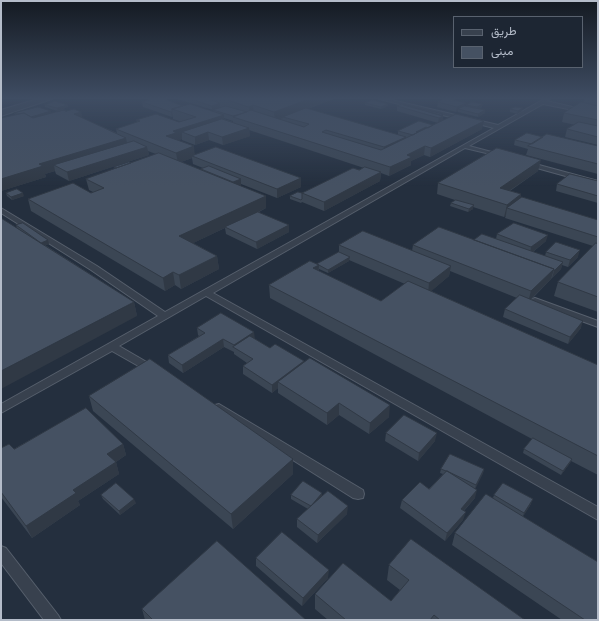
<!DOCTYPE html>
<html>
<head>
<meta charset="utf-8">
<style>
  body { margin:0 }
  #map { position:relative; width:599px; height:621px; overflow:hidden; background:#242f3e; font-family:Lato,Vazirmatn,sans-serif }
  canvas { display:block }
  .frame { position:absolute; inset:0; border:2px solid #b4bcc9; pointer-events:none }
  .legend { position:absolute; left:453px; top:16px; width:130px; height:52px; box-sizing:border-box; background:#1d2633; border:1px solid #59626f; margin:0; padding:5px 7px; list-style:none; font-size:12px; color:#b4bcc9 }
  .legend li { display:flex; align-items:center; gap:8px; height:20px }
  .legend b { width:20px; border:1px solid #59626f }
</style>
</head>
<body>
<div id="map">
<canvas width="599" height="621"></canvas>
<div class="frame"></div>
<ul class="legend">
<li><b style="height:5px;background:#38414e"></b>طريق</li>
<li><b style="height:11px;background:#455162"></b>مبنى</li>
</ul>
</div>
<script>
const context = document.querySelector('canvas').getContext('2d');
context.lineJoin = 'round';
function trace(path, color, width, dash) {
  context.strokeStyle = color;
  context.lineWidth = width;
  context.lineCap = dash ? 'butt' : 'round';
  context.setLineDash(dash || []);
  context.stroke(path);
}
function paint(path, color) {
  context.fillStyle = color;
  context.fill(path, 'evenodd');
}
const lane = new Path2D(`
  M379,99H388L498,125L544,99H550L547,101L598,113V115L543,104L469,146L503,155V157L465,148L213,293L598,507V520L206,296L119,346L157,368L158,370L157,372H149L112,351L1,413V404L158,316L91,270L1,213V208L97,266L165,312L494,128Z
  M528,162L598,181V185L526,165V163Z
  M535,298L598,321V327L532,303L531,301L532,299Z
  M219,404L363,490L364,494L363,498L358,499L353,498L215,411L214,408L215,405Z
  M1,546L6,548L58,615L61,620H44L1,563Z`);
const street = new Path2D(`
  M37,99H52L1,116V110Z`);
const wall = new Path2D(`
  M177,99H334L308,109L398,135V131L433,125L482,129L430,157L424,155L411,161V165L389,176L381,173L380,181L324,211L302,202L301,203L290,199V196L302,193L364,168L249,130L250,136L223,145L209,140L195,145L182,140V139L178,140L195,154L301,187L277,198L241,184V185L239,186L266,196V208L259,212L289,232L257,249L226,234L225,228L193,243L217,256L219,269L181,289L175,285L165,291L31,211L28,199L91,193L93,192L89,190L86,179L115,169L114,167L131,163L156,154L148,151L149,155L69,181L56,174L55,171L45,174L46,177L1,191V118L15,115L14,113H52L56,112L57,111L45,107V105H68V107L58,111L81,112L82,118L117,133L116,129L137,122L136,120L179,122H182L173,119V117H172L143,107L142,102L183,106L213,111V110ZM224,118L233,121V122L224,119ZM192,158L193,164L203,168L201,169V170L181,162Z
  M584,99H598V145L565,137L567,129L575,125L562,122L564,113L583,103Z
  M438,102L466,103L465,106H466V105L482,107L479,109L485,110V113L478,117L458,112V111L456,112L437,107Z
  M365,103L388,104V106L381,109L365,105Z
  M397,106L443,116V121L438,123L397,111Z
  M510,109L522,111L517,114L510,112Z
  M543,137L598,146V174L526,155L528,149L514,145L515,140Z
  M538,171L510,191L521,194L520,199L598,220V312L554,296L558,282L593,246L505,218L506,215L504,217L473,207V209L468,212L450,206L451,203L455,200L437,194L438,183Z
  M598,181V203L556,191L557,184Z
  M6,193L24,196L12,200L7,196Z
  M16,225L49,244L45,245L134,302L137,316L17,228Z
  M497,234L546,241L533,252L545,256L546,252L578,257L568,267L562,265L561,269L552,278L531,300L581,328L568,344L503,317L505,309L517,298L450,271L449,276L431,291L598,365V475L571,461L570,463L561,475L523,453L524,449L532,439L270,298L269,285L317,264L339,252V245L412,251L413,245L474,240L496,239ZM349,260L405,284L381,301L319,271V269L328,273L349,261Z
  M197,328L255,339L270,348L304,361V363L389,417L369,434L339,415L327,425L278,393V388L272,393L243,374V366L247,363L234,354V352L224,347L183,373L169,363L168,355L199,336L198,335Z
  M89,396L293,474L233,529L93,411Z
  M386,433L435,441L418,461L385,441Z
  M123,444L126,455L116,462L119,474L78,501L80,505L32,538L1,497V448L14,449Z
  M441,469H484L483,473L475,489V498L464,511L463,520L445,541L400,508L402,500L429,489L443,474L440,473Z
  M322,493V496L347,514L317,543L297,527V519L308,509L291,499V495Z
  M101,495L136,503L120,515L103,499Z
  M494,495L531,504L523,516L598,620H562L452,545L455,533L493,498Z
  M256,558L328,578L302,606L256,566Z
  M389,565L525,620H328L315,609V594L391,601L400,590L387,580Z
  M142,609L306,620H145Z`);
const shadedWall = new Path2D(`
  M309,99H334L285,117H283V118L275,121L274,112Z
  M220,103V108L212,111V106Z
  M466,103L465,108L458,109V111L456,112L457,107Z
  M388,104V106L381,109V107Z
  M483,104L482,107L477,110V107Z
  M68,105V107L58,111L57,108Z
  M253,105L254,115L250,116L249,107Z
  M523,108L522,111L517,114L518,111Z
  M485,110V113L478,117V114Z
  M51,111L52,116L27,118Z
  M81,112L83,122L74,114Z
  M171,112H172L173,117H172Z
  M443,114V121L438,123L439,118Z
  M224,115V124L182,132V139L177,141L166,136L173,131Z
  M484,121L482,129L430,157L431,148Z
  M426,127V132L421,135L416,132Z
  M249,128L250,136L223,145L222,137Z
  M208,132L209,140L195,145V137Z
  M406,137L405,145L383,155L384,147Z
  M126,138L128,148L54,165L55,171L45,174L46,177L1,191V179L39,164Z
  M194,146L195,157L192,156V158L178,163L176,153Z
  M425,146L424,155L411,161V165L389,176L390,167L407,155Z
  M147,147L149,155L69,181L67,172Z
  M541,160L538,171L497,199L500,188Z
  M381,172L380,181L324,211V202Z
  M301,178V187L277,198V189Z
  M241,179V185L234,188L233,182Z
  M23,193L24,196L12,200L11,197Z
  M521,194L518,206L507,208L506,215L504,217L507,205Z
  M266,196V208L181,249L179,236Z
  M474,205L473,209L468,212L469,209Z
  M289,225V232L257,249L256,242Z
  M548,235L546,241L530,254L531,247Z
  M48,240L49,244L42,246L41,243Z
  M580,250L578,257L568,267L570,260Z
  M217,256L219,269L181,289L179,275Z
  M350,257L349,261L328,273V270Z
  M563,262L561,269L552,278L554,271Z
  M319,265L318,278L313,268Z
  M451,266L449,276L428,294L429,283Z
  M554,269L551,279L528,302L531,291Z
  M173,272L175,285L165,291L163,278Z
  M134,302L137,316L1,389V371Z
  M583,321L581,328L568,344L570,337Z
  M254,332L255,339L234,347V345Z
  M223,339L224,347L183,373L182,365Z
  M304,361V369L278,382V388L272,393V385Z
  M339,403V415L327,425V413Z
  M390,405L389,417L369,434L370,423Z
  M437,433L435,441L418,461L419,453Z
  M123,444L126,455L116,462L119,474L78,501L80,505L32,538L26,526L107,454Z
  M293,459V474L233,529L231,514Z
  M572,459L570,463L561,475L563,471Z
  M484,469L483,473L475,489L476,485Z
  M477,490L475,498L458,517L461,509Z
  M322,493V497L311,506Z
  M134,499L136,503L120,515L119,511Z
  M533,499L531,504L523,517L524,513Z
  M348,506L347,514L317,543L318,535Z
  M466,512L463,520L445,541L447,533Z
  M329,570L328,578L302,606L303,598Z`);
const building = new Path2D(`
  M153,99H164L183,106L172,109V112H171L142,102Z
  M192,99H208L220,103L212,106Z
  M225,99H309L274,112L253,105L249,107Z
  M444,99H450L466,103L457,107L438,102Z
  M372,100L388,104L381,107L365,103Z
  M55,101L68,105L57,108L45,105Z
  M472,102L483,104L477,107L466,105Z
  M581,102L598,106V120L564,113Z
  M190,104L224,115L173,131L176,133L166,136L194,146L176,153L116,129L140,121L136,120L156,114L179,122L196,117L172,109Z
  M402,104L443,116L439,118L397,106Z
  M404,105H405L443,114L441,115Z
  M226,106L247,112L233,116L213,110Z
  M465,106L485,110L478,114L458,109Z
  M38,107L51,111L31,117L24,113L17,114L14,113Z
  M515,107L523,108L518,111L510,109Z
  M306,108L406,137L384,147L326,130L322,132L381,150L456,114L484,121L431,148L425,146L407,155L412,157L390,167L233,117L251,110L304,127L309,124L283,117Z
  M63,109L67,111H66L63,110L57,112L56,111Z
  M74,109L81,112L74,114L126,138L39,164L43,166L1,179V118L24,113L33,118L63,110L66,111Z
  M222,119L249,128L222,137L208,132L195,137L182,132Z
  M419,121L433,125L428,128L426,127L416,132H418L413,135L398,131Z
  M579,122L598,126V137L567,129Z
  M527,133L543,137L532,144L515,140Z
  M547,134L598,146V164L528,146Z
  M134,141L147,147L67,172L54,165Z
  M216,147L301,178L277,189L192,156Z
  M497,148L541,160L500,188L521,194L507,205L438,183Z
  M159,153L266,196L179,236L217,256L179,275L173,272L163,278L28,199L73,183L91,193L104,188L86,179Z
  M129,162L131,163L116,168L114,167Z
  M209,166L241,179L233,182L201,169Z
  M365,167L381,172L324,202L302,193L353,168L359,170Z
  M570,174L598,181V196L557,184Z
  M17,189L23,193L11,197L6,193Z
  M298,192L302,193V199L301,200L290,196Z
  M522,197L598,220V237L507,208Z
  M456,200L474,205L469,209L451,203Z
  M258,212L289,225L256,242L225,227Z
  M1,218L134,302L1,371Z
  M23,223L48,240L41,243L16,225Z
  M514,223L548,235L531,247L497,234Z
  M439,227L554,269L531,291L413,245Z
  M363,231L451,266L429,283L339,245Z
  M482,234L563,262L554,271V269L474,240Z
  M556,242L580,250L570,260L546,252Z
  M596,243L598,244V297L558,282Z
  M339,252L350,257L328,270L317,264Z
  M310,261L319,265L313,268L381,301L408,281L598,365V456L269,285Z
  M520,295L583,321L570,337L505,309Z
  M221,313L254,332L234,345L223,339L182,365L168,355L205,333L197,328Z
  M250,336L270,348L275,344L304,361L272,385L243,366L253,359L233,347Z
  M310,358L390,405L370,423L339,403L327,413L278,382Z
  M150,359L293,459L231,514L89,396Z
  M86,408L123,444L107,454L116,462L73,490L76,493L26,526L1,492V448L9,444L14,449Z
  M404,415L437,433L419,453L386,433Z
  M533,438L572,459L563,471L524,449Z
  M450,454L484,469L476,485L451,473L447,471H446L441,469Z
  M447,471L477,490L461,509L466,512L447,533L402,500L420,482L429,489Z
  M303,481L322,493L311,506L291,495Z
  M116,483L134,499L119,511L101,495Z
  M503,483L533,499L524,513L494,495Z
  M328,491L348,506L318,535L297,519Z
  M486,494L598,562V620H585L455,533Z
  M282,532L329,570L303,598L256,558Z
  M411,539L525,620H440L434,615L430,620H346L315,594L343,563L391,601L409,580L389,565Z
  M217,541L306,620H153L142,609Z`);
trace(lane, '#565f6c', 2);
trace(street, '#565f6c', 2);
paint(lane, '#38414e');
paint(street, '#38414e');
paint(wall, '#3b4654');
paint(shadedWall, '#303945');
paint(building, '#455162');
trace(building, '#303945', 1);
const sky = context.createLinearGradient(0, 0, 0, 186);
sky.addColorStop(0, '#141a22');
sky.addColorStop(0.53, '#3f4d63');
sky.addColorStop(1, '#3f4d6300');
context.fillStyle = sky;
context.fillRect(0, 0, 599, 186);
</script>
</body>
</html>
